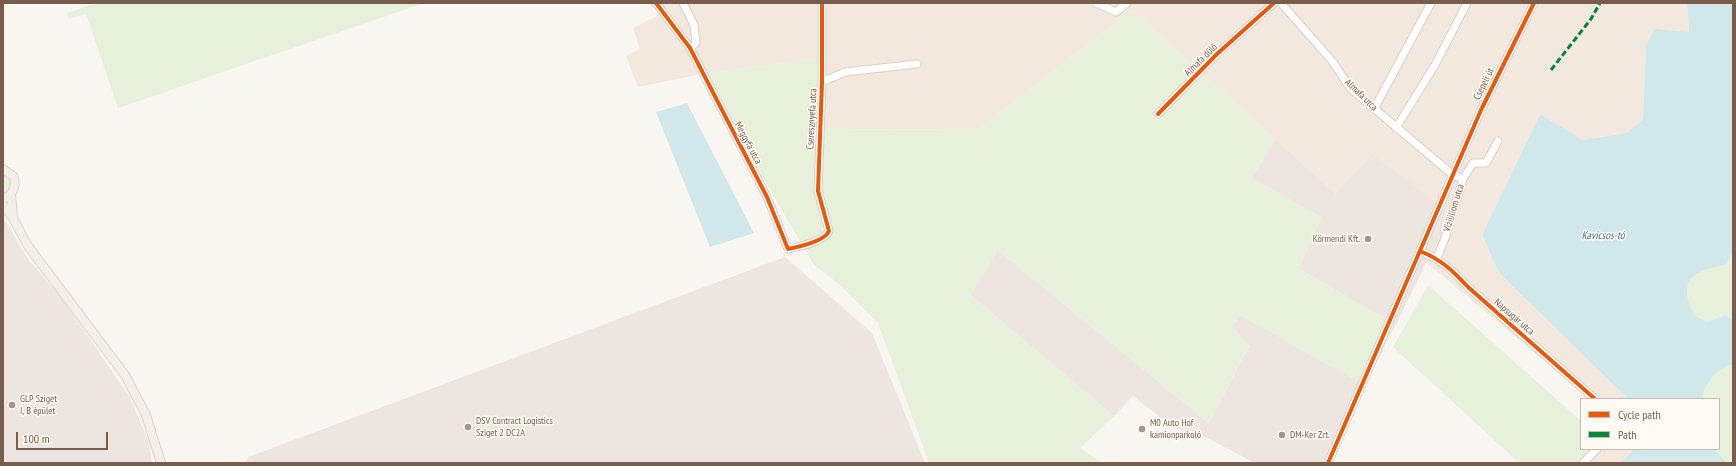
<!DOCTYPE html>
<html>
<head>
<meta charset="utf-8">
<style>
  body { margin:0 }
  #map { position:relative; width:1736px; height:466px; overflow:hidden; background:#f9f5f0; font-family:"PT Sans Narrow",sans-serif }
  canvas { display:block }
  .frame { position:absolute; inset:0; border:4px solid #7a5c4d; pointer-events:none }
  .legend { position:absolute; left:1580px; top:398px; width:140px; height:52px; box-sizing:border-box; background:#fffaf3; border:1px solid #cabbb1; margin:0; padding:5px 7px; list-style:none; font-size:12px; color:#7a5c4d }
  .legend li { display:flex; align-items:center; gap:8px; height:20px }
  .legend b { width:20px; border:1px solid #cabbb1 }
  .scale { position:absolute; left:16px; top:432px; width:92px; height:18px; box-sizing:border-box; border:2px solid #7a5c4d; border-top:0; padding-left:5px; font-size:12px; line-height:14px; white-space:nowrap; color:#7a5c4d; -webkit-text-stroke:3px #fffaf3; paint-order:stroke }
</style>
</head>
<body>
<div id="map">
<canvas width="1736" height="466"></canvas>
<div class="frame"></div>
<ul class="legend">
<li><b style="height:5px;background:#e8590c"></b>Cycle path</li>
<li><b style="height:5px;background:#00873e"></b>Path</li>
</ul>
<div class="scale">100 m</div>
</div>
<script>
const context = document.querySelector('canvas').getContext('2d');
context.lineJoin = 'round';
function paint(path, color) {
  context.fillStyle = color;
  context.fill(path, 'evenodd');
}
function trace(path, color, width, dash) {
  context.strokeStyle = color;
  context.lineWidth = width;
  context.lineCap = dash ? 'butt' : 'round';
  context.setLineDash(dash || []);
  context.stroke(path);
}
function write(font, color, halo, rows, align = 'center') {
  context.font = font + ' "PT Sans Narrow",sans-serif';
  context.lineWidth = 3;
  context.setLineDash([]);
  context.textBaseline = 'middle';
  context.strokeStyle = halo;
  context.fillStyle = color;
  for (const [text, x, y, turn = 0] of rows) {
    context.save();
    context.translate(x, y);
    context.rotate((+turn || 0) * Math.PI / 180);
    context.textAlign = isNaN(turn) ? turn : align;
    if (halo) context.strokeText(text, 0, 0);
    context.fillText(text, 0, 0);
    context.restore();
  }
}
const residential = new Path2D(`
  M653,3H1687L1689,32L1646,45L1643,119L1626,133L1583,140L1540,114L1482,235L1499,273L1628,399H1590L1426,262L1450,213L1336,194L1132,10L978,130L825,129L824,58L702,74L638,87L626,56L640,49L633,28L661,14Z
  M1589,449H1634L1621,463H1576Z`);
const industrial = new Path2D(`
  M1275,139L1336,194L1372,155L1450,213L1396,325L1299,269L1252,178Z
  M3,217L28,259L63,300L129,396L149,442L152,463H3Z
  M998,250L1209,423L1249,346L1232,326L1240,315L1365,385L1333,463H1255L1194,431L1174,428L1133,396L1114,416L970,295Z
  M785,257L872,333L925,463H244L248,457Z`);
const green = new Path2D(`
  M97,3H424L118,108L86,14L69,19L67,13Z
  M1132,10L1275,139L1252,178L1322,217L1299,269L1396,325L1365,385L1240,315L1232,326L1249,345L1209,423L998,250L970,295L1114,416L1080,448L1102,463H929L878,323L839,284L814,265L702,74L824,58L825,129L978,130Z
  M3,172C13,181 14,187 3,196Z
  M1733,250V320L1725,315L1707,322C1703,320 1699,318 1696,316C1687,307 1683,284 1694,276C1704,269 1716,267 1727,264Z
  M1428,285L1581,421V449H1589L1576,463H1519L1393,347Z
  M1733,364V463H1727L1714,449H1719V399H1702C1705,383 1717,368 1733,364Z`);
const water = new Path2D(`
  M1687,3H1733V250L1727,264C1716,267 1704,269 1694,276C1683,283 1687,307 1696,316C1699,318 1703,320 1707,322L1725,315L1733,320V364C1717,368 1705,383 1702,399H1628L1499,273L1482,235L1540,114L1583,140L1626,133L1643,119L1646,45L1655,29L1689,32Z
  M687,103L754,233L710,247L656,112Z
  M1634,449H1714L1727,463H1621Z`);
const minor = new Path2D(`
  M656,3L690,48L767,197L788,249C798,247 825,241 829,231L818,191L822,82V3
  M683,3L694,25L696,43L690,48
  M1096,3L1116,12L1127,3
  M1281,3L1333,62L1350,88L1453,175L1463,179L1445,238L1437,258
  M822,82L845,72L917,64
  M1374,109L1431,3
  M1158,114L1217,54L1274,3
  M1396,128L1435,65L1467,3
  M1463,179L1473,163H1486L1498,141
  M1420,251C1442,260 1452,270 1468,287L1595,399
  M1328,463L1481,110L1534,3
  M1583,463L1597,449`);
const major = new Path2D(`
  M3,169L13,176C17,186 13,195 3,199
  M11,194L13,217
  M3,205L13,218L28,246L125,375L146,415L161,463`);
const quiet = new Path2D(`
  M1551,70L1591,19L1600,3`);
const cycleway = new Path2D(`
  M656,3L690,48L767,197L788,249C798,247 825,241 829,231L818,191L822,82V3
  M1158,114L1217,54L1274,3
  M1420,251C1442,260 1452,270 1468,287L1595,399
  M1328,463L1481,110L1534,3`);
const markers = [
  [1368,239,4,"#a69286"],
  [12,405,4,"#a69286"],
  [468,427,4,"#a69286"],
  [1142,429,4,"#a69286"],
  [1282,435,4,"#a69286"]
];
const streetNames = [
  ["Almafa dűlő",1201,60,-45],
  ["Csepeli út",1484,84,-64],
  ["Almafa utca",1361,95,44],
  ["Cseresznyefa utca",812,119,-87],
  ["Meggyfa utca",748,143,62],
  ["Vízililiom utca",1454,208,-73],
  ["Napsugár utca",1514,317,41]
];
const poiNames = [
  ["Körmendi Kft.",1360,239,"right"],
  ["GLP Sziget",20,399],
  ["I, B épület",20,411],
  ["DSV Contract Logistics",476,421],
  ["Sziget 2 DC2A",476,433],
  ["M0 Auto Hof",1150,423],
  ["kamionparkoló",1150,435],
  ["DM-Ker Zrt.",1290,435]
];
const waterNames = [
  ["Kavicsos-tó",1603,236]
];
paint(residential, '#f2e8de');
paint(industrial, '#ede5e0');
paint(green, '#e7f0db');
paint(water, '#d0e8ea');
trace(minor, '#d7d1cb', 9);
trace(major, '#dad1cc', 10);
trace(minor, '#fefefd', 7);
trace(major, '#f3eee8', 8);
trace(quiet, '#00873e', 3, [6, 3]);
trace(cycleway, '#e8590c', 4);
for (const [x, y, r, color] of markers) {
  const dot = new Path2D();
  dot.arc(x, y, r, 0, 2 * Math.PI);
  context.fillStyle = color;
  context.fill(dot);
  trace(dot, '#fffaf3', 1.5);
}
write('10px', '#7a5c4d', '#fffaf3', streetNames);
write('10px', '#7a5c4d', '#fffaf3', poiNames, 'left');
write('italic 11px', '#437c86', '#fffaf3', waterNames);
</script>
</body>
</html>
